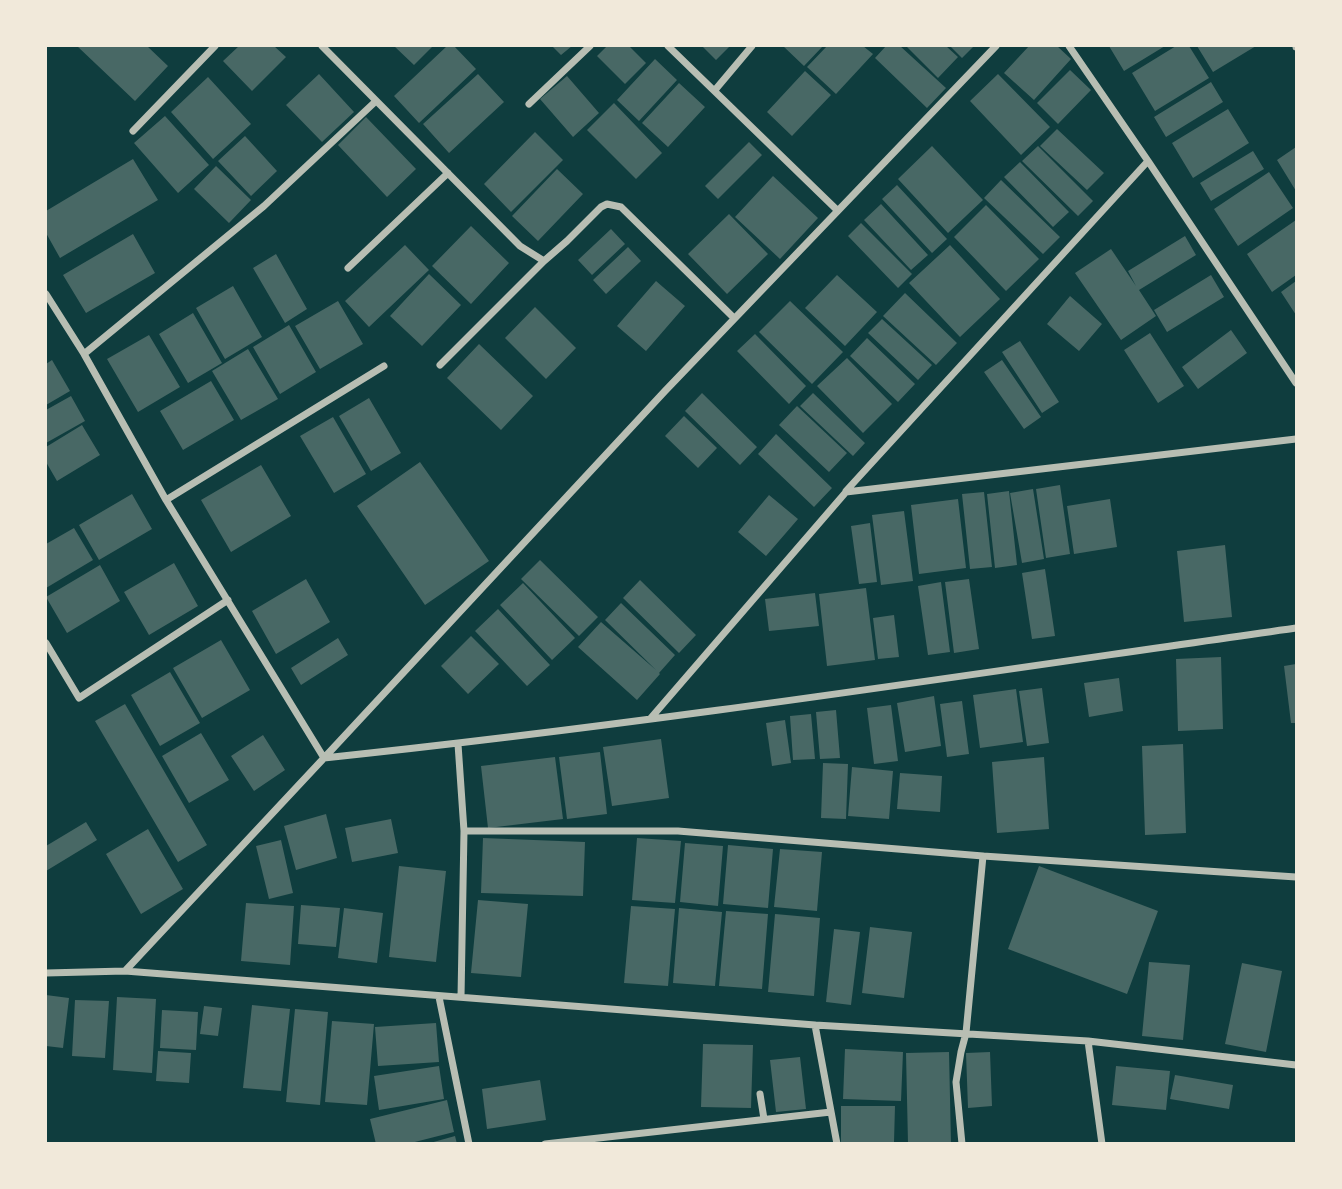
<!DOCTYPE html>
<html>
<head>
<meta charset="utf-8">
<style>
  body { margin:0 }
  #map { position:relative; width:1342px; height:1189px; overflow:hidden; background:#0f3d3e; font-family:Jost,sans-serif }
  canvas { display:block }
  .frame { position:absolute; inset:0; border:47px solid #f1e9da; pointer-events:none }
</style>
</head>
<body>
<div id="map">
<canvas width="1342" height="1189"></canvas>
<div class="frame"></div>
</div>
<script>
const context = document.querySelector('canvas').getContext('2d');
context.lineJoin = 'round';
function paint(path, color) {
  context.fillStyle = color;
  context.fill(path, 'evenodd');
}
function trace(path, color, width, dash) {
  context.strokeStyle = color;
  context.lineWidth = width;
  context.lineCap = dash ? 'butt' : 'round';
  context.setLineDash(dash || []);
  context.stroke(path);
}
const building = new Path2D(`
  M77,46H147L168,66L135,101Z
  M239,46H274L286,57L252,91L223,61Z
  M394,46H433L414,65Z
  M447,46H454L476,69L419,123L394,96Z
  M552,46H572L561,55Z
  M607,46H629L646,63L625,84L597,56Z
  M702,46H730L716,60Z
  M783,46H823L804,66Z
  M827,46H863L873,54L836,94L807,67Z
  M886,46H900L946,88L927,108L875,58Z
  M906,46H946L958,57L938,78Z
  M950,46H974L962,58Z
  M1029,46H1057L1071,59L1034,100L1004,73Z
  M1109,46H1165L1124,71Z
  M1176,46H1189L1209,78L1155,111L1132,73Z
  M1197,46H1256L1213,72Z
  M655,59L677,80L639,121L617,100Z
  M1070,70L1091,90L1058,124L1037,103Z
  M805,71L831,95L792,136L767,112Z
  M319,74L354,112L322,142L286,105Z
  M478,74L504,102L449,153L423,124Z
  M998,74L1050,127L1021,155L970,101Z
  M567,76L599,113L573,137L540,99Z
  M208,77L251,124L213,159L171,112Z
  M1211,82L1223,102L1166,137L1154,117Z
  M679,83L705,107L668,147L642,123Z
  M614,103L662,153L636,179L587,130Z
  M1228,109L1249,143L1193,178L1172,143Z
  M165,116L209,165L178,193L134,143Z
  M366,117L416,169L387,197L338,145Z
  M1057,129L1104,173L1087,190L1040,146Z
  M535,132L563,160L511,212L484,184Z
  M245,136L277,171L251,196L218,161Z
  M749,142L762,155L718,199L705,186Z
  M932,146L983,200L948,233L898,179Z
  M1038,146L1093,201L1078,216L1022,161Z
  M1296,147V191L1277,160Z
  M1253,151L1264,169L1211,201L1200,183Z
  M133,159L158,200L60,258L46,233V211Z
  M1020,162L1069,212L1053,227L1004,177Z
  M216,166L251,200L229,223L194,189Z
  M557,169L583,194L538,241L512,216Z
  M1269,172L1293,208L1238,246L1214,209Z
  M773,176L818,218L780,259L735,217Z
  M1001,180L1060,237L1043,254L984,198Z
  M897,185L947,239L932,253L882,199Z
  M881,204L928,255L911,270L864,220Z
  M986,205L1039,259L1006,291L954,237Z
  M729,214L768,254L727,294L688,254Z
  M1296,220V275L1272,292L1247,254Z
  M861,223L912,274L898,288L848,236Z
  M471,226L509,263L471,304L432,266Z
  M611,229L625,244L592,275L578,260Z
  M133,234L155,273L86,313L63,275Z
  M1185,236L1196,255L1139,290L1156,316L1121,340L1075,273L1111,249L1136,286L1128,271Z
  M405,245L429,270L369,327L345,301Z
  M950,245L1000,299L960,337L909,283Z
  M628,247L641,261L606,294L593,280Z
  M276,254L307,309L285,323L253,268Z
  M429,274L461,305L422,346L390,316Z
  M837,275L877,312L845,346L805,308Z
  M1211,275L1224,297L1167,332L1154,310Z
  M656,281L685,306L646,351L617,326Z
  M1296,281V315L1281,292Z
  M233,286L262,337L225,359L196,308Z
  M905,293L957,343L936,365L883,316Z
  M1070,296L1102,324L1079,351L1047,324Z
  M338,301L363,344L320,369L295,326Z
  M790,301L843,352L812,384L759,332Z
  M535,307L576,348L546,379L505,338Z
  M193,313L222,363L188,383L159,334Z
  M882,319L932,365L918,380L868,333Z
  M289,325L316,372L280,394L253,347Z
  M1231,330L1247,353L1198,389L1182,367Z
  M1150,333L1184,386L1158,403L1124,350Z
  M755,334L806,386L789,404L737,351Z
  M149,335L180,387L138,412L107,359Z
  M867,338L915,384L898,402L850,356Z
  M1020,341L1059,402L1042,413L1002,352Z
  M479,344L533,396L501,430L447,378Z
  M248,349L278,399L241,420L212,371Z
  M847,358L892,404L863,433L817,386Z
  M52,360L70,391L46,405V364Z
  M1002,360L1041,417L1024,429L984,372Z
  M211,381L234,420L183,450L160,411Z
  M702,393L757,447L740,465L685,411Z
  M813,393L865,443L853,456L800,406Z
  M71,396L85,421L46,443V410Z
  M369,398L401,453L371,471L339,416Z
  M797,406L847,453L829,472L779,425Z
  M684,416L717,448L698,468L665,436Z
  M333,417L366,474L334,493L300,436Z
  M82,425L100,455L57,481L46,462V447Z
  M776,434L832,488L814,507L758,454Z
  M420,462L489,561L425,605L357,506Z
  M261,465L291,516L231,552L201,500Z
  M1060,485L1070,554L1046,558L1036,489Z
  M1033,489L1044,559L1022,563L1010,493Z
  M1009,491L1017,565L995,568L987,494Z
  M984,492L992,567L970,569L962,494Z
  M132,494L152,529L99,560L79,525Z
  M769,495L798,519L766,556L738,532Z
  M958,499L966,568L919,574L911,505Z
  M1110,499L1117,547L1074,554L1067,506Z
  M904,511L913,581L881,585L872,515Z
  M870,523L877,582L859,584L851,526Z
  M74,528L93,560L46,588V544Z
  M1225,545L1232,617L1184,622L1177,551Z
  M540,560L598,617L579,636L521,579Z
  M174,563L198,606L149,635L124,592Z
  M100,565L120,601L67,633L46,597Z
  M1045,569L1055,636L1032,639L1022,573Z
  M306,579L330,622L276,654L252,611Z
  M969,579L979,649L954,653L945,582Z
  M640,580L696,635L679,653L623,598Z
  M941,582L950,652L928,655L918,586Z
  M523,583L575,638L552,660L500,605Z
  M866,588L875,660L827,666L819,594Z
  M815,593L819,626L769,631L765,599Z
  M621,603L675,655L659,673L660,674L637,700L578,647L601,622L656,670L605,620Z
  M498,609L550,665L527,686L475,631Z
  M894,615L899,657L878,659L873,618Z
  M471,636L499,664L468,694L441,666Z
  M338,638L348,655L301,685L291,668Z
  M221,640L250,690L202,718L173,668Z
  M1221,657L1223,729L1178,731L1176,659Z
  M1296,664V723H1291L1284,666Z
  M170,672L200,723L160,746L131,695Z
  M1119,678L1123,711L1089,717L1084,683Z
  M1042,688L1049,743L1027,746L1019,691Z
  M1016,689L1023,742L980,748L973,695Z
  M934,696L941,746L905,752L897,703Z
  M962,701L969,754L947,757L940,704Z
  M125,704L207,845L178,862L95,721Z
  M891,705L898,761L874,764L867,708Z
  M836,710L840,758L820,759L816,712Z
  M811,714L815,759L793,760L790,716Z
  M785,720L791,763L772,766L766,723Z
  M201,733L229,780L189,803L162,756Z
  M263,735L285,770L254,791L231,756Z
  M661,739L669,798L612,806L603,747Z
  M1183,744L1186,833L1145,835L1142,746Z
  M600,752L607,814L567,819L559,757Z
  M555,757L563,819L488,828L481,766Z
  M1044,757L1049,829L997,833L992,762Z
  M823,763L848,764L846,819L821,818Z
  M852,767L893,771L889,819L848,816Z
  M900,773L942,776L940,812L897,809Z
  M326,814L337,858L296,870L284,826Z
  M391,819L398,853L352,862L345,828Z
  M86,822L97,840L46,871V846Z
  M148,829L183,889L141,914L106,854Z
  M483,838L585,842L583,896L481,893Z
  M637,838L681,841L675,903L632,900Z
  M281,840L293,893L269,899L256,846Z
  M685,843L723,846L718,906L680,902Z
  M728,845L773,849L768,908L723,904Z
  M780,849L822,852L817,911L774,907Z
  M399,866L446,871L436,962L389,957Z
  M1039,866L1158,911L1127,994L1008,949Z
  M478,900L528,904L521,977L471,973Z
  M246,903L294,906L290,965L241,961Z
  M301,905L340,908L336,947L298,944Z
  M631,906L675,909L668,986L624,983Z
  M344,908L383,913L377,963L338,958Z
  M679,908L722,912L715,986L673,983Z
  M726,911L768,914L762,989L719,986Z
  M775,914L820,918L814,996L768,992Z
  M870,927L912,932L904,998L862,993Z
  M834,929L860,932L851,1005L826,1002Z
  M1149,962L1190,965L1183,1040L1142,1036Z
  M1242,963L1282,971L1266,1052L1225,1044Z
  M46,995L69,998L63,1048L46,1046Z
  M117,997L156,999L152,1073L113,1070Z
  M75,1000L109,1001L105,1058L72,1056Z
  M252,1005L290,1009L281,1091L243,1088Z
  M204,1006L222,1008L218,1036L200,1034Z
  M295,1009L328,1012L320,1105L286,1102Z
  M162,1010L198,1012L196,1050L160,1048Z
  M332,1021L374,1024L367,1105L325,1102Z
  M436,1023L439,1062L378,1066L375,1027Z
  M703,1044L753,1045L751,1108L701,1107Z
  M845,1049L903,1052L901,1101L843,1099Z
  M158,1051L191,1053L189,1083L156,1081Z
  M949,1052L951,1144H908L906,1053Z
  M990,1052L992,1106L968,1108L966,1053Z
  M800,1057L806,1109L776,1112L770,1060Z
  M439,1066L444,1099L379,1110L374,1076Z
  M1116,1066L1170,1071L1166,1110L1112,1105Z
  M1175,1075L1233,1085L1229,1109L1170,1099Z
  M540,1080L546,1120L487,1129L482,1089Z
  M447,1100L454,1132L407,1144H376L370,1119Z
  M841,1106H895L894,1142H841Z
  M455,1136L457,1144H430V1143Z`);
const minor = new Path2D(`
  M322,46L520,246L544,261L567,241L601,207L607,204L621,207L734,318
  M668,46L837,210
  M1069,46L1148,161
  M1296,46V47
  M715,90L752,46
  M529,104L590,46
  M133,131L215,46
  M348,268L448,173
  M46,294L84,354L166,500L324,758L665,391L996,46
  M84,354L264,206L376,101
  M440,365L544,261
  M846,491L1148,161L1296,383
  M166,500L384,366
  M46,643L79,698L228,600
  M650,719L846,492L1296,439
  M458,744L464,831
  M125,971L324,758C649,724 973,674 1296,628
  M46,973L125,971L815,1025L1088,1041L1296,1065
  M439,997L469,1144
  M461,997L464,831H678L983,856
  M815,1025L837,1144
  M1088,1041L1102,1144
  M760,1094L764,1119
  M545,1144L831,1112
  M962,1144L956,1082L961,1052L966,1033L983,856L1296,877`);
paint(building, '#486865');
trace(minor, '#b8beb3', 7);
</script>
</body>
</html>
